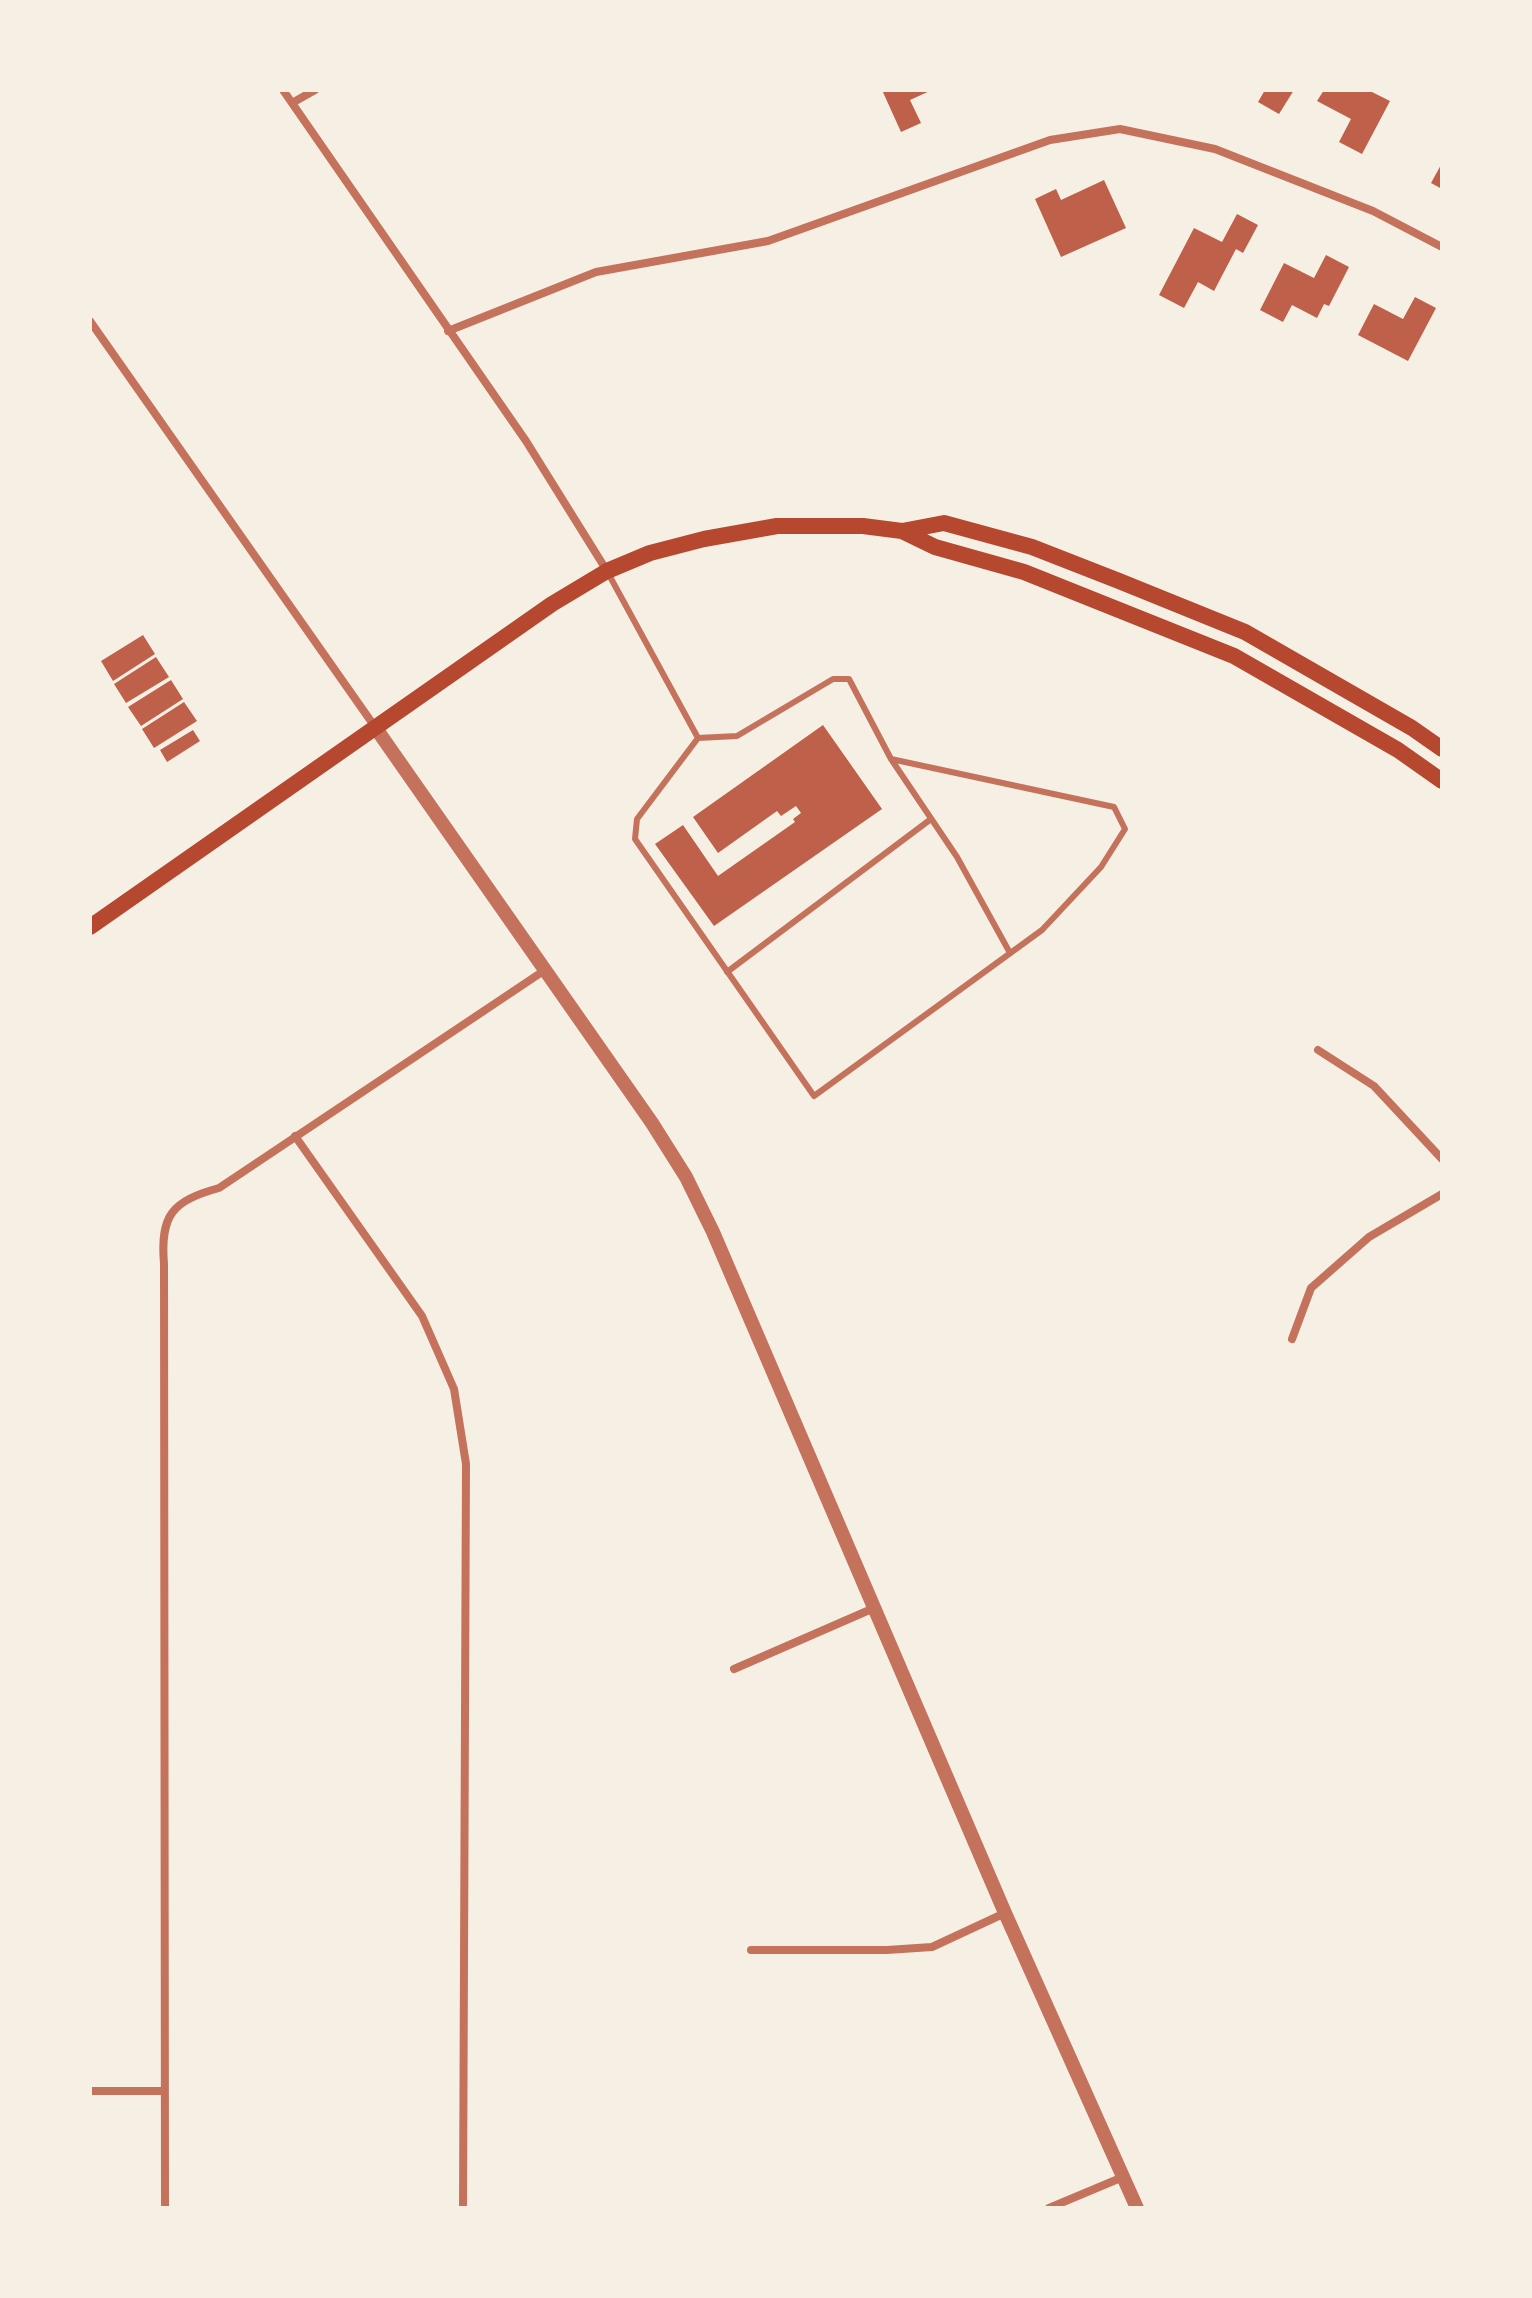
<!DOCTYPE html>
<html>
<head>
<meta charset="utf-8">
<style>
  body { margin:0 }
  #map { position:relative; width:1532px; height:2298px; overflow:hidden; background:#f6efe4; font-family:"Nunito Sans",sans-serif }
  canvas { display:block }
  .frame { position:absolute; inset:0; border:92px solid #f6efe4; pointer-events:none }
</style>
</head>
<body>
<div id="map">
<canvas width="1532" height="2298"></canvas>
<div class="frame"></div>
</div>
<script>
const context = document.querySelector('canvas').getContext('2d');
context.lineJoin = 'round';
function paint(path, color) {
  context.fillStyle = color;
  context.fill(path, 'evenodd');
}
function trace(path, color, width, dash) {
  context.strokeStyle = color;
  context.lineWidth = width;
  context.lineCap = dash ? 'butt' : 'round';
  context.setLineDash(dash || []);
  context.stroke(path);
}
const building = new Path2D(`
  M882,90H932L910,100L921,123L901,132Z
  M1265,90H1294L1279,114L1258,102Z
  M1324,90H1368L1390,101L1362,154L1339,142L1351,119L1317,101Z
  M1442,163V189L1431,183Z
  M1104,180L1126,228L1061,257L1035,199L1056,189L1061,200Z
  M1237,214L1258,225L1243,253L1236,249L1214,291L1198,282L1184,308L1159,295L1194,228L1222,242Z
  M1326,255L1349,267L1329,306L1324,304L1317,318L1292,305L1283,322L1260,310L1284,263L1314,278Z
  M1415,297L1436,308L1408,361L1358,335L1374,304L1403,319Z
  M143,635L155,654L113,681L101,661Z
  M156,657L169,677L126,703L114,684Z
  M171,680L183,699L141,726L128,707Z
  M184,702L197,721L154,748L142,729Z
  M823,725L882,809L714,926L655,844L683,825L718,876L795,822L793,819L801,813L796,806L781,816L777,811L718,853L693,817Z
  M193,730L200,741L167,762L160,750Z`);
const service = new Path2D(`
  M608,573L698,738
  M833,679H849L891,759L1114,807L1125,829L1101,867L1042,930L814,1096L635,839L637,819L698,738L737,736Z
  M891,759L957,857L1010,953
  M727,972L931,819`);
const minor = new Path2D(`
  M283,90L526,441L607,571
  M292,103L315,90
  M90,321L375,727
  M448,331L596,272L768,241L1050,140L1120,129L1215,149L1373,211L1442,247
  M1318,1050L1374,1086L1442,1159
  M295,1136L422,1316L454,1389L466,1464L463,2208
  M1292,1339L1311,1288L1369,1237L1442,1194
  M734,1669L874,1608
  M751,1950H887L932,1947L1005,1913
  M90,2091H164
  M165,2208L164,1264C160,1215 172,1201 219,1188L545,970
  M1049,2208L1123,2177`);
const tertiary = new Path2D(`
  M375,727L652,1123L686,1177L713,1232L1005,1913L1137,2208`);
const secondary = new Path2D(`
  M902,531L944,523L1032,547L1119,581L1245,632L1412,728L1442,749
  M90,927L552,604L607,571L650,553L704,539L777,526H863L902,531L935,547L1024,572L1234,656L1398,750L1442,781`);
paint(building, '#bf614a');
trace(service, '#c5725c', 6);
trace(minor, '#c5725c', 8);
trace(tertiary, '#c5725c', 14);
trace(secondary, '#b5482f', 16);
</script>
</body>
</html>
